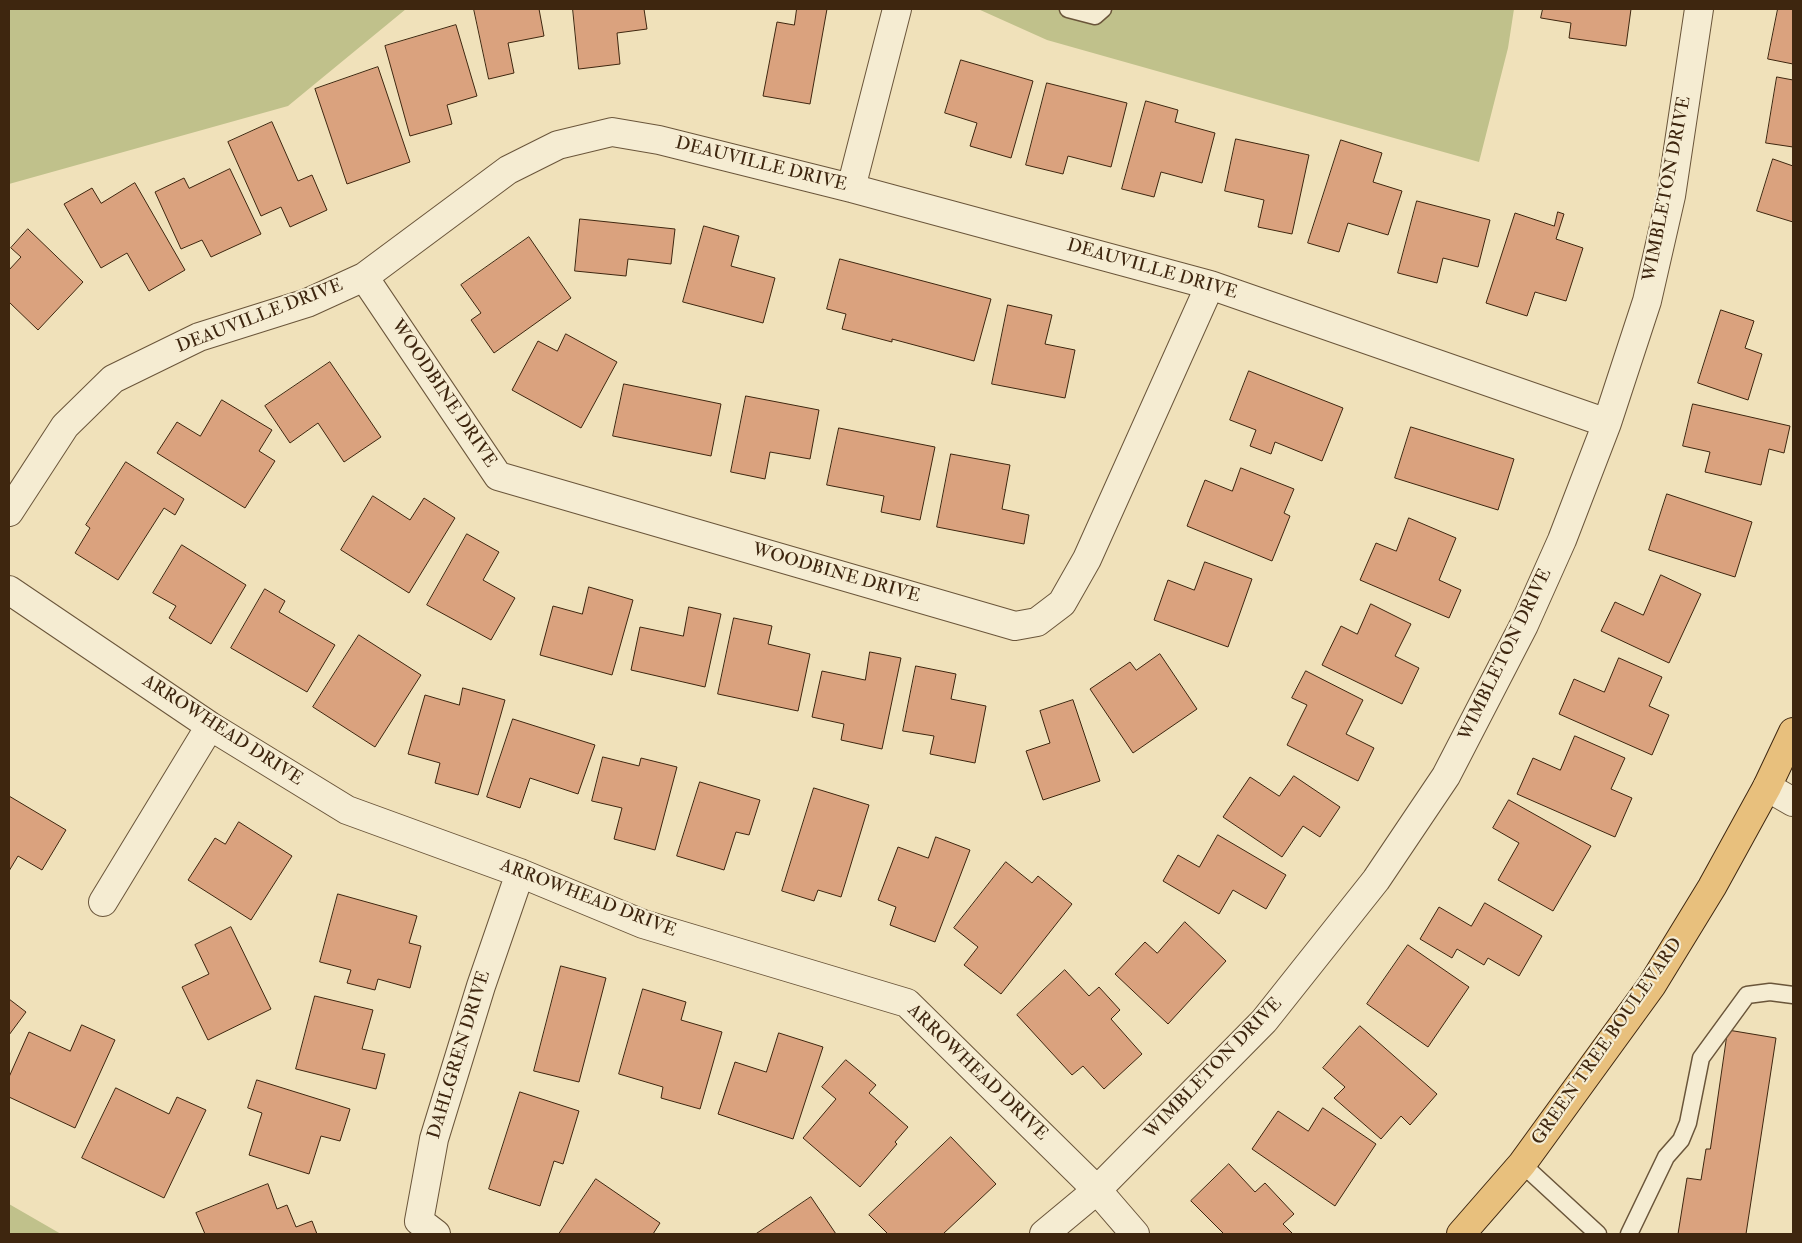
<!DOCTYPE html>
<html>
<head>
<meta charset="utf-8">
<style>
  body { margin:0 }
  #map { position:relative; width:1802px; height:1243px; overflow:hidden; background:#f0e1ba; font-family:"IM FELL Double Pica",serif }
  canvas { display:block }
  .frame { position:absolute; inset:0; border:10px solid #3e260f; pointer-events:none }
</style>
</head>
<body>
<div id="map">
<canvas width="1802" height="1243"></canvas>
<div class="frame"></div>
</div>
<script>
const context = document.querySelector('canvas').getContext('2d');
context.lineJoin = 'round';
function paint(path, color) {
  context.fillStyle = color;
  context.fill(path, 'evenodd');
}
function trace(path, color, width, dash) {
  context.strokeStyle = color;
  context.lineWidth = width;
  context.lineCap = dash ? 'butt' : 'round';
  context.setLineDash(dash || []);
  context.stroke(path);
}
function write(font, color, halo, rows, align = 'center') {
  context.font = font + ' "IM FELL Double Pica",serif';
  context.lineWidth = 4.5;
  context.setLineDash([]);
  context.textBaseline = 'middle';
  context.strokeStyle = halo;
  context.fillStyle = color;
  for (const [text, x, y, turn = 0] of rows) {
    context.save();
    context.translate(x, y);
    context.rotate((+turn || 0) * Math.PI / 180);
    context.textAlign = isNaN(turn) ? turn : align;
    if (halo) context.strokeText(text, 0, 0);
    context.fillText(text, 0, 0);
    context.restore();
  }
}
const green = new Path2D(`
  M9,9H406L288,106L9,184Z
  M978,9H1514L1508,48L1479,162L1047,40Z
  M9,1204L61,1234H9Z`);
const building = new Path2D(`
  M474,9H539L544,36L508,43L514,73L489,79Z
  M573,9H644L647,29L617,33L620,64L579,69Z
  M797,9H827L810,104L763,96L777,22L794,25Z
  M1543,9H1631L1626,46L1569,38L1571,23L1541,18Z
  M1778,9H1793V64L1768,59Z
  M456,25L477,96L447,105L452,124L410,136L385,46Z
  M961,60L1033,81L1011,158L970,146L977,123L945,113Z
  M378,67L410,162L347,184L315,89Z
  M1777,77L1793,80V147L1766,143Z
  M1047,83L1127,103L1111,167L1068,156L1063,174L1026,165Z
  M1146,101L1178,110L1175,122L1215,133L1202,183L1161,172L1154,197L1122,189Z
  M272,122L298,181L312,175L327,210L290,227L281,207L261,216L228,142Z
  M1236,139L1309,155L1292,234L1258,227L1264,200L1225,191Z
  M1341,140L1382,153L1373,182L1402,191L1388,235L1348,223L1339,252L1308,243Z
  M1773,159L1793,166V222L1757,211Z
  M230,169L261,234L211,257L202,240L181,249L155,192L184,178L189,188Z
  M135,183L185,270L149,291L127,253L101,268L64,204L92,188L101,203Z
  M1417,201L1490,220L1478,267L1443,258L1437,283L1398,273Z
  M1558,212L1564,214L1556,239L1583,248L1566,301L1535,292L1527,316L1486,303L1515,213L1554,226Z
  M580,219L675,229L671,264L628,259L626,276L575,271Z
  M704,226L739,236L731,266L775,278L763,323L683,302Z
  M28,229L83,282L38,330L9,302V270L21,257L11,248Z
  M529,237L571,298L494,353L471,320L481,313L461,285Z
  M840,259L991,299L974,361L892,339V342L842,329L846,314L827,309Z
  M1008,305L1052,315L1045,344L1075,350L1065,398L992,384Z
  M1721,310L1754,321L1745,348L1762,354L1748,400L1698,383Z
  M566,334L617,362L581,428L512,390L538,341L557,351Z
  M330,362L381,437L344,462L318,423L290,443L265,406Z
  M1249,371L1343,408L1322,461L1275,442L1271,454L1250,446L1256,430L1230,420Z
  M624,384L721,404L711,456L613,436Z
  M746,396L819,410L810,459L770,452L765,479L731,472Z
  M222,400L272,430L259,451L275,461L245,508L157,453L177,422L200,436Z
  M1693,404L1790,426L1784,453L1769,449L1761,485L1705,472L1710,452L1683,446Z
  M1411,427L1514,459L1498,510L1395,478Z
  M839,428L935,447L920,520L881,512L884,496L827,485Z
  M951,454L1010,465L1002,509L1029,515L1024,544L937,527Z
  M126,462L184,499L175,515L164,508L118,580L75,553L90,528L86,525Z
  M1241,468L1294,489L1284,513L1290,516L1272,561L1187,526L1205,480L1232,491Z
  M1667,494L1752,522L1735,577L1649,550Z
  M373,496L410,520L424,498L455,518L409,593L341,550Z
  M1409,518L1456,538L1439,580L1461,590L1449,618L1360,580L1376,543L1396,551Z
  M467,534L499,552L483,580L515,598L491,640L427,605Z
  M182,545L246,585L211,644L169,618L176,606L153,593Z
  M1205,562L1252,579L1228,647L1154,620L1168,580L1194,590Z
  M1661,575L1701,594L1669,663L1601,631L1615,602L1643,615Z
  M589,587L633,600L612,675L540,655L553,606L582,614Z
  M265,589L285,601L279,612L335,645L307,692L231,648Z
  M1371,604L1411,624L1395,656L1419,668L1402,704L1322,665L1341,626L1357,634Z
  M689,607L721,614L705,687L631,670L640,627L683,636Z
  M734,618L772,626L768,644L810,654L798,711L718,694Z
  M359,635L421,675L375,747L313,707Z
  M870,652L901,658L882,749L841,740L844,724L812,717L822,671L865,680Z
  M1160,654L1197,709L1133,753L1090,689L1130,662L1136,670Z
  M1619,658L1662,677L1649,706L1669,715L1652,755L1559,714L1574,679L1604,692Z
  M916,666L956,674L951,699L986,706L975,763L930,754L934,736L903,731Z
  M1306,671L1363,700L1346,734L1374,748L1358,781L1287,745L1307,705L1292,698Z
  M463,688L505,700L478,795L435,783L440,763L408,754L425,695L459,705Z
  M1073,700L1100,781L1043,800L1026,751L1050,743L1040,711Z
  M513,719L595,745L578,794L530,778L520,808L487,797Z
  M1575,736L1625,758L1611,789L1632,798L1615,837L1517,794L1533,758L1560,770Z
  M603,757L639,766L641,758L677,767L655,850L614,839L622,808L592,801Z
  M1294,776L1340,807L1320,837L1303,826L1282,857L1223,817L1250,777L1279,796Z
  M700,782L760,800L749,835L736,832L724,870L677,856Z
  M814,788L869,805L841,897L818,890L814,901L782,891Z
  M9,796L66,830L42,870L18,856L9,871Z
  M1509,800L1591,846L1553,911L1498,880L1519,843L1493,828Z
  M239,822L292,856L251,920L188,880L215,838L225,844Z
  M1218,835L1286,875L1266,909L1233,890L1219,914L1163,881L1178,855L1199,867Z
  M936,837L970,850L935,942L890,925L896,907L878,900L898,847L928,858Z
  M1006,862L1032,883L1038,876L1072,904L1001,994L964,965L978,947L954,928Z
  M338,894L417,916L409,943L421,946L410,988L378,979L375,990L347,983L351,970L320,962Z
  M1485,903L1542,936L1519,976L1488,958L1484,965L1457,949L1452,958L1420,939L1439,907L1471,926Z
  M1185,922L1226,961L1168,1024L1115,974L1145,942L1157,953Z
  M231,927L271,1009L208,1040L182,987L209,974L195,945Z
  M1408,945L1469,987L1428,1047L1367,1004Z
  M561,966L606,978L579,1082L534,1071Z
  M1065,970L1089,996L1099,987L1120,1010L1111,1019L1142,1054L1104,1089L1083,1066L1072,1075L1017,1015Z
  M643,989L686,1002L681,1020L722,1032L700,1109L661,1098L663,1087L619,1074Z
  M315,996L373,1010L362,1049L385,1054L376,1089L296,1069Z
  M9,999L26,1012L9,1035Z
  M82,1025L115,1040L75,1128L9,1097V1077L29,1032L70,1051Z
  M1360,1026L1437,1094L1410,1125L1401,1116L1381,1139L1334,1098L1345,1087L1323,1068Z
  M1728,1030L1776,1038L1746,1234H1678L1687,1178L1701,1180L1706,1149H1710Z
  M779,1033L823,1047L793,1139L718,1114L735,1062L766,1072Z
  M846,1060L876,1085L869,1093L908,1127L895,1142L897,1144L860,1187L803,1138L836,1099L822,1087Z
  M257,1080L350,1109L340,1141L321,1136L309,1174L249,1155L262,1113L248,1108Z
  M116,1088L169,1114L177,1097L206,1110L164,1198L82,1158Z
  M520,1092L579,1111L563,1164L554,1161L540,1206L489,1189Z
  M1323,1108L1376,1144L1335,1206L1252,1149L1278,1111L1308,1131Z
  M951,1137L996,1184L943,1234H888L869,1215Z
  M1229,1164L1255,1192L1265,1183L1294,1214L1283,1224L1293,1234H1224L1191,1201Z
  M596,1179L660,1223L653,1234H559Z
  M268,1184L277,1209L287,1205L296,1227L312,1221L317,1234H205L196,1213Z
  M811,1197L836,1234H756Z`);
const service = new Path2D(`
  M1068,9L1095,16L1103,9
  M1522,1164L1598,1234
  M1629,1234L1666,1157L1681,1140L1688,1123L1701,1058L1747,995L1770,992L1793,995`);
const minor = new Path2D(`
  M851,188L897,9
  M364,277L498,476L1015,626L1037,622L1062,603L1087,559L1210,285
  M9,512L65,426L113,379L199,337L307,303L364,277L508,170L558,145L612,132L659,140L851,188L1210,285L1607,423
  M9,590L210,726L347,810L520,873L643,924L907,1003L1097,1190L1135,1234
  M103,902L210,726
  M436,1234L419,1221L434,1139L481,986L520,873
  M1044,1234L1097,1190L1264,1021L1376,880L1446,776L1524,625L1562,540L1607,423L1647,301L1671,196L1699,9`);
const tertiary = new Path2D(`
  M1767,787L1793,802`);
const primary = new Path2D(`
  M1461,1234L1522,1164L1652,985L1712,887L1767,787L1793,732`);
const streetNames = [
  ["DEAUVILLE DRIVE",761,165,14],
  ["WIMBLETON DRIVE",1668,189,-79],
  ["DEAUVILLE DRIVE",1152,270,16],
  ["DEAUVILLE DRIVE",260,317,-21],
  ["WOODBINE DRIVE",443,394,56],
  ["WOODBINE DRIVE",836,574,16],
  ["WIMBLETON DRIVE",1506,655,-64],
  ["ARROWHEAD DRIVE",222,731,33],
  ["ARROWHEAD DRIVE",588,899,21],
  ["GREEN TREE BOULEVARD",1608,1042,-55],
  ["DAHLGREN DRIVE",460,1055,-73],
  ["WIMBLETON DRIVE",1214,1069,-46],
  ["ARROWHEAD DRIVE",977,1073,44]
];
paint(green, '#c0c18b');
paint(building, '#daa27e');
trace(building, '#3e260f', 1);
trace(service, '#6a553a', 19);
trace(minor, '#6a553a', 30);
trace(tertiary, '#6a553a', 30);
trace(primary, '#3e260f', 30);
trace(service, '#f5ecd2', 16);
trace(minor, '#f5ecd2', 28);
trace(tertiary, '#f5ecd2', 28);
trace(primary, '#e8c07d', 28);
write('18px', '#3e260f', '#f5ecd2', streetNames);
</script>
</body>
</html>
